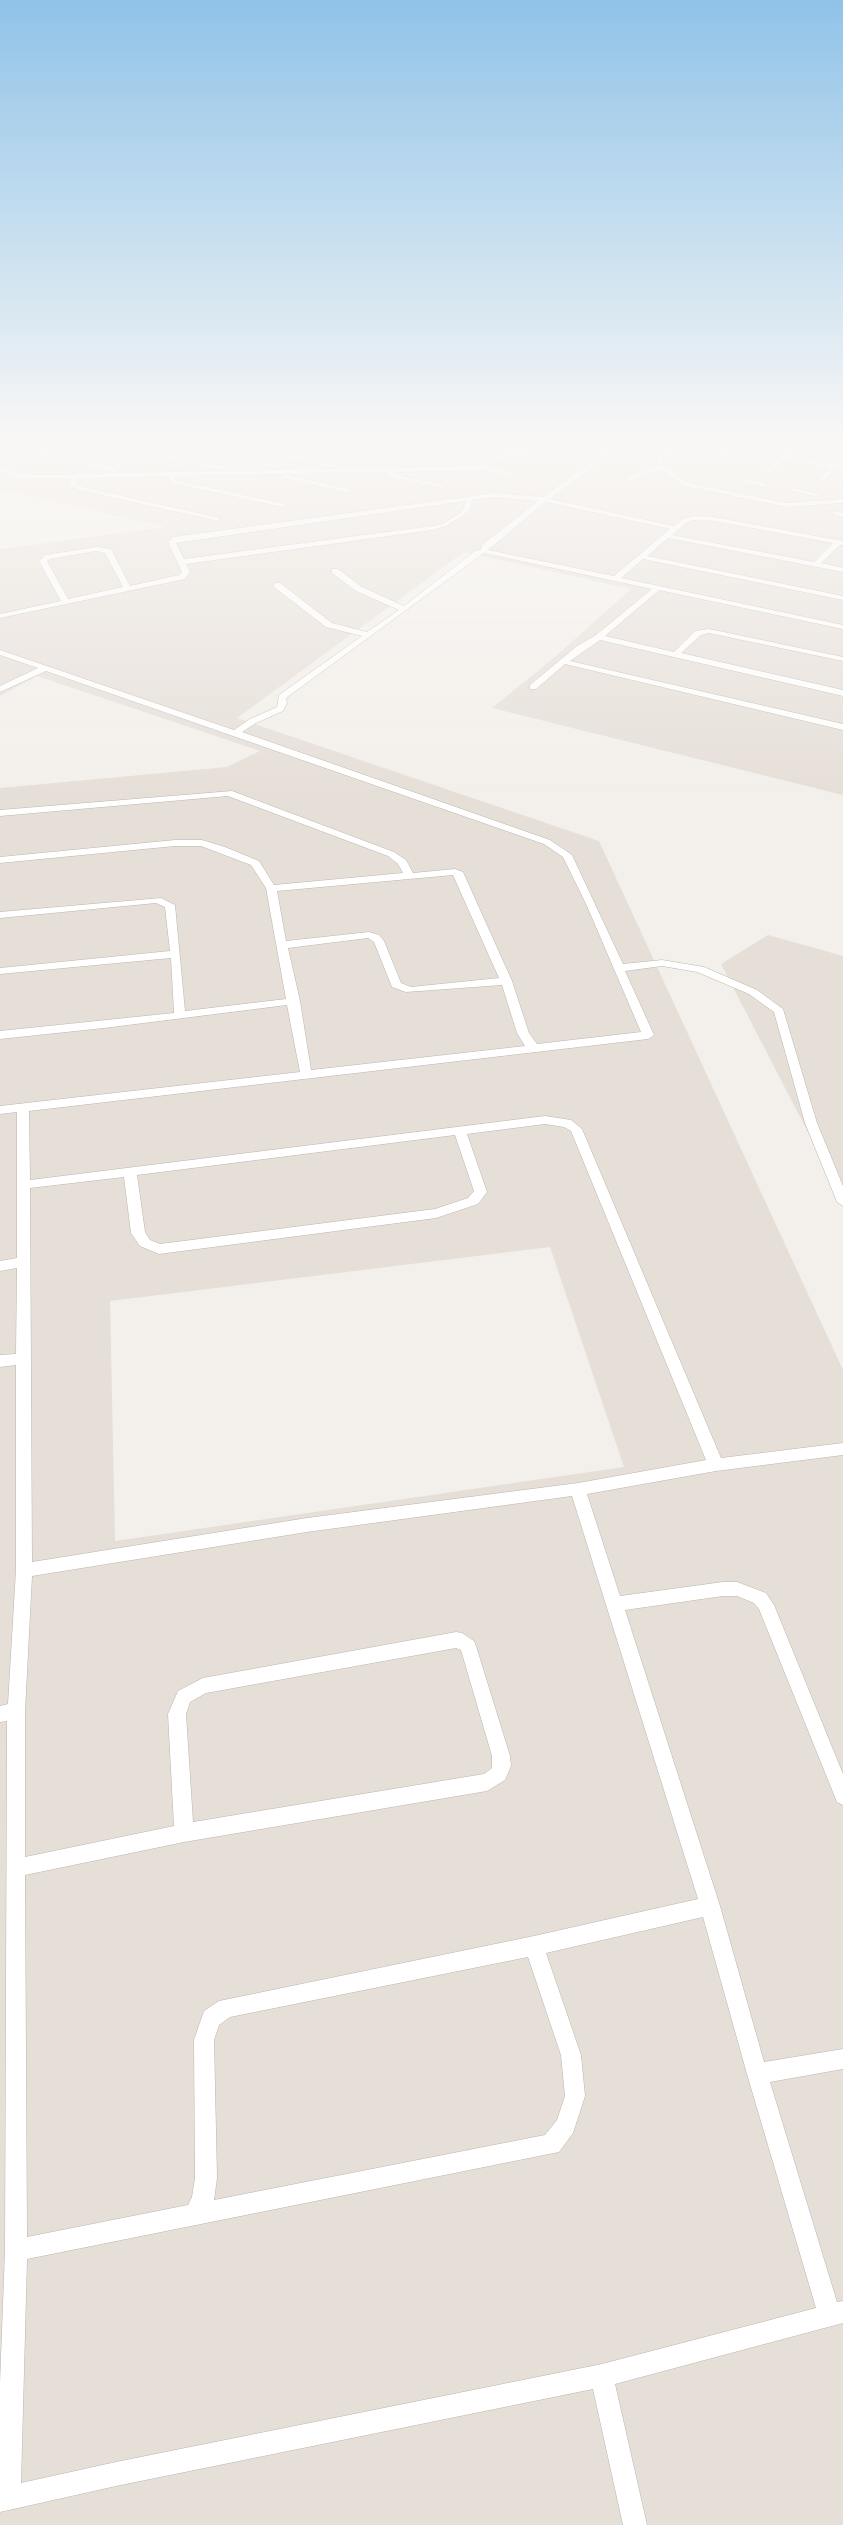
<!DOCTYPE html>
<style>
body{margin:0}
canvas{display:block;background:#f3efea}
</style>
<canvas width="843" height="2525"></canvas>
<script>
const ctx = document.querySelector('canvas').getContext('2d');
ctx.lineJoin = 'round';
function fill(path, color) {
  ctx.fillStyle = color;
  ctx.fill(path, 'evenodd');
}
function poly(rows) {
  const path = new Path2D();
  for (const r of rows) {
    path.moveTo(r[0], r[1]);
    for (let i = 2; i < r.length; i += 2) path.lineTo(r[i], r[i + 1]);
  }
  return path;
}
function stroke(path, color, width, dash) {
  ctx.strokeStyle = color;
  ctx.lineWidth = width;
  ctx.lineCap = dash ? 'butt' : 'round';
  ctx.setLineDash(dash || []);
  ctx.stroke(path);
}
fill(poly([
 [0,442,843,442,843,795,492,708,556,656,631,589,464,552,237,718,599,841,843,1370,843,2525,0,2525,0,788,227,767,260,751,37,676,0,696,0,549,166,527,0,489],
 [550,1247,624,1467,115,1541,110,1301],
 [768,935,843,956,843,1200,721,964]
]), '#e6dfd8');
const minor = poly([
 [86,442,93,442,90,444,86,442],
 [337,442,348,442,443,463,440,465,337,442],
 [456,442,468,442,509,450,523,442,530,442,516,451,552,459,549,461,511,454,487,467,518,474,516,477,481,470,394,472,395,475,444,485,442,488,391,477,387,472,175,476,175,480,180,481,285,504,283,507,176,484,170,482,168,476,77,478,76,485,83,487,220,518,218,521,79,490,69,486,70,478,22,478,0,472,0,468,22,474,39,475,110,474,110,470,90,466,92,463,115,468,117,473,480,466,504,452,456,442],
 [676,442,683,442,661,460,665,467,689,483,787,503,843,499,843,503,787,507,685,486,662,470,643,474,631,481,627,481,627,479,639,471,659,467,656,459,676,442],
 [688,442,730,447,736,442,743,442,722,460,732,462,730,465,703,459,706,457,716,459,726,450,688,442],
 [795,442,801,442,787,456,833,464,843,456,843,462,840,465,843,466,843,470,836,469,822,482,819,480,830,468,784,459,770,472,766,472,766,470,795,442],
 [833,442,843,442,843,445,834,443,833,442],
 [3,443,59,455,62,457,59,459,1,446,3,443],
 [240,444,334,464,337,466,334,468,238,447,240,444],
 [129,446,226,467,229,469,226,471,127,449,129,446],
 [604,453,606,456,550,499,674,526,683,519,694,516,714,517,843,541,843,545,840,545,821,563,843,568,843,572,668,538,647,556,843,596,843,600,643,559,621,578,843,625,843,629,659,590,605,636,674,652,695,631,709,629,843,657,843,661,709,633,701,635,681,653,843,690,843,696,600,640,570,661,843,724,843,730,565,664,536,689,530,689,530,685,577,646,596,635,652,589,484,553,286,698,287,703,283,711,256,723,242,732,550,840,572,855,623,964,662,960,704,967,757,990,783,1009,817,1123,843,1186,843,1206,837,1202,805,1123,774,1012,749,994,697,972,662,966,625,971,654,1035,648,1039,29,1111,30,1180,545,1116,571,1120,582,1129,721,1458,843,1443,843,1455,716,1471,587,1494,620,1596,723,1582,737,1582,766,1593,774,1605,843,1774,843,1805,837,1802,759,1609,754,1603,737,1596,723,1596,625,1610,720,1906,764,2062,843,2049,843,2069,770,2082,837,2302,843,2301,843,2323,615,2384,647,2525,623,2525,593,2389,116,2486,0,2512,0,2384,5,2250,7,1721,0,1722,0,1706,8,1704,16,1570,16,1365,0,1367,0,1355,16,1354,17,1268,0,1271,0,1261,17,1258,17,1112,0,1114,0,1106,300,1072,287,1005,104,1028,0,1039,0,1031,174,1013,171,958,0,974,0,968,170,951,165,907,156,903,0,918,0,912,161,898,175,905,185,1011,286,999,266,888,251,865,201,846,175,846,0,863,0,857,175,840,202,840,225,847,259,861,274,885,403,873,398,864,388,856,228,796,0,816,0,810,232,791,394,852,406,860,413,873,455,869,463,872,512,981,529,1033,537,1044,641,1032,587,906,563,857,544,844,46,671,0,692,0,686,38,668,0,655,0,650,234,730,250,719,277,707,279,695,362,636,326,627,274,587,274,583,280,583,332,623,367,632,399,610,356,591,332,573,332,569,338,569,362,587,404,606,475,551,481,550,482,545,538,501,495,497,472,500,470,509,464,515,446,526,432,530,186,564,190,572,185,579,0,618,0,614,61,601,39,561,45,555,96,547,111,549,130,586,179,575,182,572,168,542,173,537,495,493,543,497,604,453],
 [465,501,464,508,460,513,442,524,432,526,184,559,176,543,465,501],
 [545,502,546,502,670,529,614,576,488,550,545,502],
 [694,520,714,521,833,543,814,562,672,535,687,522,694,520],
 [96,551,105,553,123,587,68,599,47,561,50,559,96,551],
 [453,875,499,978,411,987,401,983,384,941,379,935,369,932,286,941,277,891,453,875],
 [368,938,374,942,392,987,406,992,502,985,517,1033,525,1046,311,1070,300,1001,288,948,368,938],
 [545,1124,564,1127,571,1131,706,1460,578,1483,307,1518,32,1562,30,1188,124,1177,131,1233,140,1246,159,1254,436,1218,478,1204,487,1192,467,1134,545,1124],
 [455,1135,474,1191,468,1198,435,1209,160,1244,150,1240,145,1232,137,1175,455,1135],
 [572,1496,698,1899,534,1936,219,2001,204,2011,194,2040,195,2178,192,2197,188,2205,27,2237,25,1875,184,1842,487,1791,505,1780,511,1766,510,1756,476,1646,474,1641,462,1633,456,1632,203,1678,178,1691,168,1714,174,1826,25,1857,25,1711,32,1576,307,1532,572,1496],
 [456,1648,461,1650,492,1756,492,1768,484,1774,193,1822,186,1714,190,1702,206,1693,456,1648],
 [703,1917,747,2074,816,2308,602,2364,116,2462,21,2483,27,2259,559,2152,573,2133,585,2096,581,2055,546,1953,703,1917],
 [528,1957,561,2055,565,2096,557,2120,545,2135,214,2200,217,2178,214,2040,219,2025,230,2017,528,1957],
 [283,474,348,489,351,491,348,493,281,477,283,474],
 [743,479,764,483,767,485,764,487,741,482,743,479],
 [794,488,819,494,820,495,817,497,792,491,794,488],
 [834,511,843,513,843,517,832,514,834,511]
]);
const tertiary = poly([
 [528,442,544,442,603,452,618,442,627,442,604,457,528,442]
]);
stroke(minor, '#bdb5ad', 1);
stroke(tertiary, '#bdb5ad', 2);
fill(minor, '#fff');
fill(tertiary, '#fff');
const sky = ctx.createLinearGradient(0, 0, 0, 795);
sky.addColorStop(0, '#90c3e8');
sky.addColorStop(0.56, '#faf8f6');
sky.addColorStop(1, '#faf8f600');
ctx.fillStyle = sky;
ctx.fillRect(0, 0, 843, 795);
</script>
